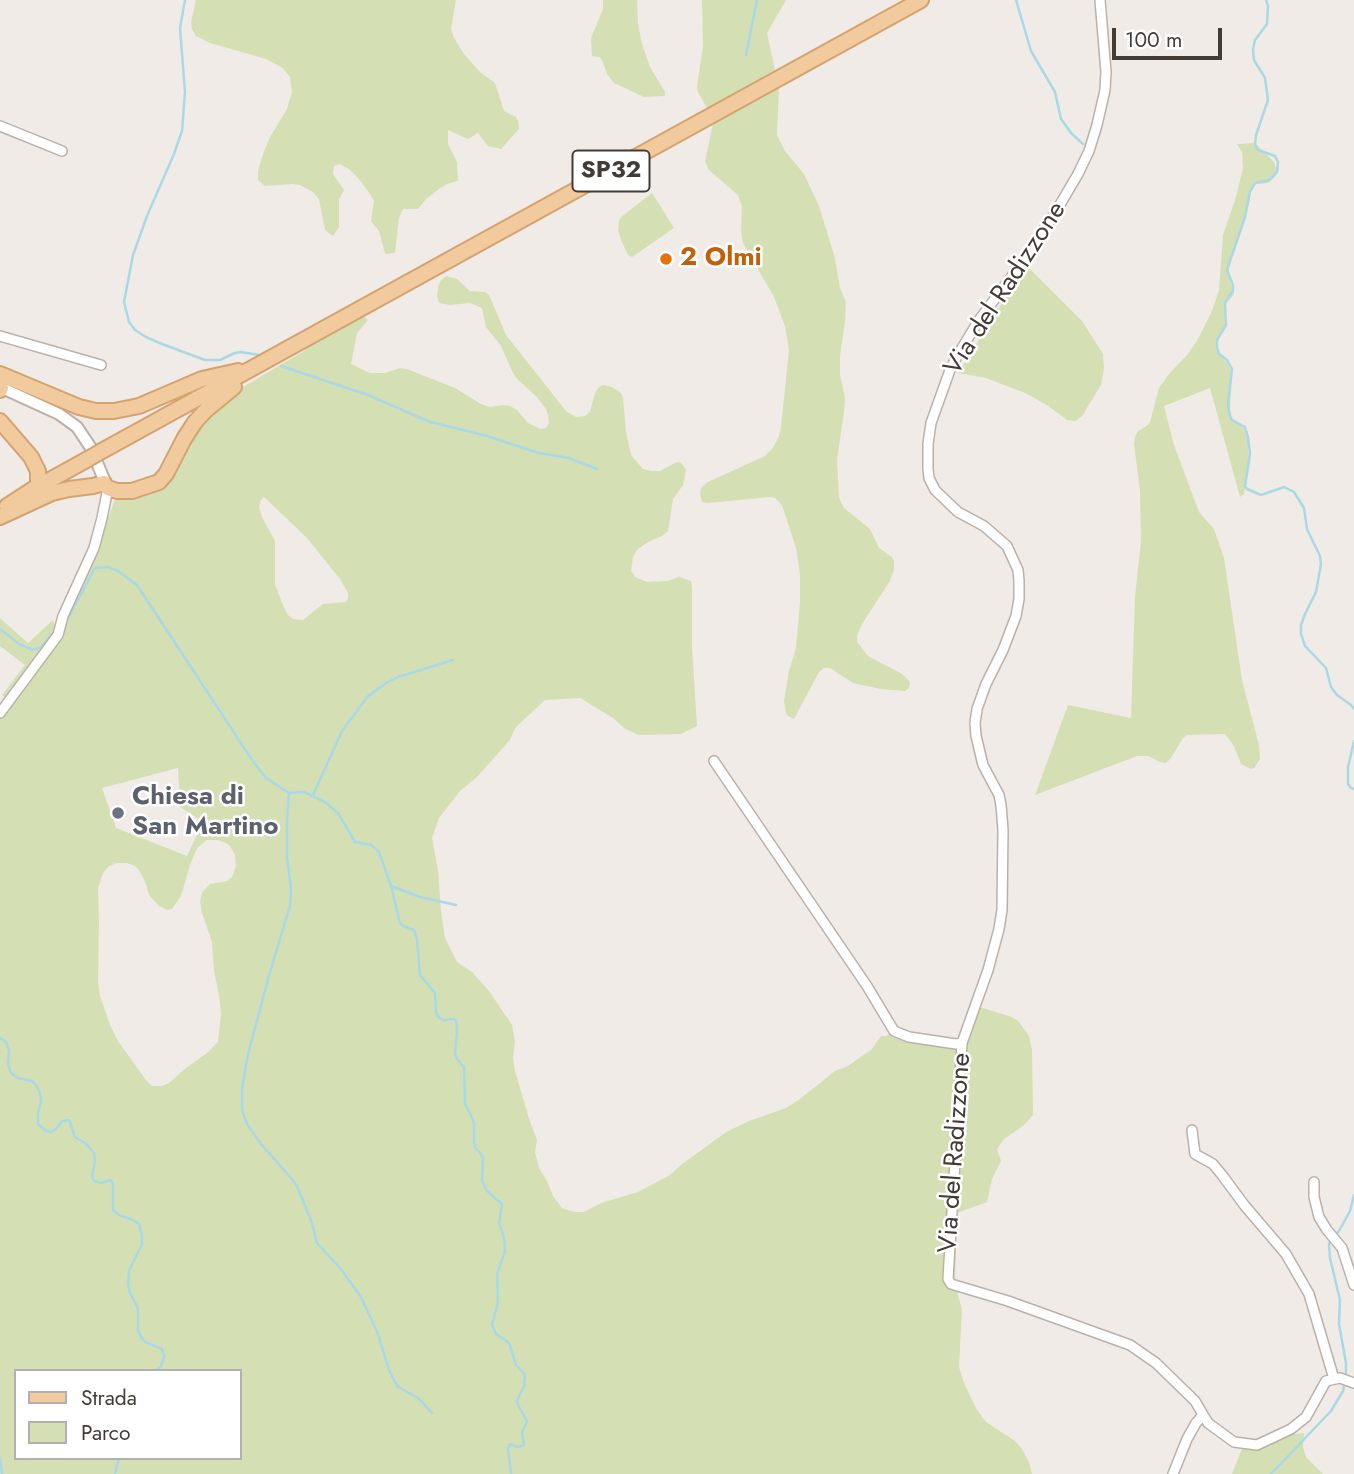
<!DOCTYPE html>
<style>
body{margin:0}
#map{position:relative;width:1354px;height:1474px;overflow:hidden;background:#f0ebe6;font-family:Jost,sans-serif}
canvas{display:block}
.legend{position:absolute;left:14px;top:1369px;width:228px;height:91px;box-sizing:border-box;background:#fff;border:2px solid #b3b1af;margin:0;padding:9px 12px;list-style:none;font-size:21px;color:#423b36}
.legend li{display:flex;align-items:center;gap:14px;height:35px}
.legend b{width:35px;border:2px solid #b3b1af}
.scale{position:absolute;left:1112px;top:28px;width:110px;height:32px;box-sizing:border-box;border:4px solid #423b36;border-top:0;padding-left:9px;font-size:21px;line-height:24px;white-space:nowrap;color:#423b36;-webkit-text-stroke:5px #fff;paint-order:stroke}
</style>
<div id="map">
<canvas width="1354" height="1474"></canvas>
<ul class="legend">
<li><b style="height:9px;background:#f1ca9e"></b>Strada</li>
<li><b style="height:19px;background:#d4e0b3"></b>Parco</li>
</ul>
<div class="scale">100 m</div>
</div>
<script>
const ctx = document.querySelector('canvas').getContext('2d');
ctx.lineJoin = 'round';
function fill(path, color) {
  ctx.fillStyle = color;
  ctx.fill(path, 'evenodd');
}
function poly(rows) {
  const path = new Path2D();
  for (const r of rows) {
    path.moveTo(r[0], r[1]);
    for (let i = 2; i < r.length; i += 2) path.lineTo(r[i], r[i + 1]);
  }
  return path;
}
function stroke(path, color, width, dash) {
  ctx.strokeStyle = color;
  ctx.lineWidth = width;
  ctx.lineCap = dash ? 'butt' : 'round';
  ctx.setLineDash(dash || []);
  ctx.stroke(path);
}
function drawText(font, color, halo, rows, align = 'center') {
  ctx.font = font + ' Jost,sans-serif';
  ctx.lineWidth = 5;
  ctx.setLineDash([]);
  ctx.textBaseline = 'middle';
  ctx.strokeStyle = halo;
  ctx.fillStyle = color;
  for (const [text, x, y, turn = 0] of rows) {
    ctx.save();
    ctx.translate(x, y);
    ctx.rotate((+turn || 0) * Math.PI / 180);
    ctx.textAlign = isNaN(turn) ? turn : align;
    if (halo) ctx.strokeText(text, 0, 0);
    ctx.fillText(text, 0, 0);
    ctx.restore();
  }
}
fill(poly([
 [196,0,456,0,451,29,454,38,464,54,480,72,495,83,504,111,516,117,518,121,519,129,501,149,488,146,478,133,468,139,448,130,448,144,457,162,458,181,447,184,439,189,426,199,418,209,403,209,399,218,395,253,385,254,379,231,371,221,374,201,370,194,358,178,349,169,340,164,334,166,333,174,344,190,339,200,339,227,333,236,325,230,319,199,313,192,300,185,292,184,265,186,258,180,258,171,263,154,270,137,287,109,292,92,290,77,283,68,266,59,210,43,196,36,192,29,191,22],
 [603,0,637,0,638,24,642,44,650,67,665,92,665,96,644,97,614,83,607,74,602,60,599,57,592,56,591,38,603,9],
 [702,0,786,0,767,33,775,70,707,108,698,92,697,86,703,47],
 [779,88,777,135,785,151,804,174,819,206,835,258,840,288,846,302,845,321,840,356,840,375,845,398,844,412,837,460,839,498,844,508,870,529,879,548,892,557,894,561,894,570,890,581,862,624,857,636,857,642,868,656,902,674,910,682,909,688,905,691,881,689,853,683,830,668,824,668,819,672,794,719,788,716,786,713,784,701,789,671,796,648,800,602,800,574,796,548,782,505,775,498,770,497,708,503,702,502,700,494,701,488,708,482,765,456,773,448,779,436,781,427,789,350,785,326,774,297,743,243,741,231,742,206,738,195,709,170,705,161,713,124],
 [1255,143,1274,162,1276,169,1275,177,1268,183,1256,184,1251,190,1249,204,1229,265,1229,277,1234,294,1226,304,1226,324,1219,337,1217,347,1221,356,1227,363,1231,371,1230,416,1244,428,1248,440,1249,461,1244,494,1240,497,1210,388,1164,406,1174,445,1199,512,1214,529,1224,558,1242,680,1259,745,1260,759,1254,768,1251,769,1241,764,1234,746,1225,734,1187,735,1183,738,1171,758,1166,763,1160,762,1148,756,1137,756,1035,795,1068,705,1131,718,1135,597,1141,541,1140,491,1134,444,1135,437,1138,431,1148,425,1150,422,1159,388,1169,374,1187,355,1197,341,1212,311,1219,290,1223,235,1236,197,1243,168,1242,152,1237,144],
 [652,193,674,228,632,257,628,255,621,240,618,230,619,221,621,217],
 [1026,265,1082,321,1103,354,1104,369,1101,385,1082,416,1076,421,1067,420,1047,405,1025,393,986,378,958,373],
 [446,276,457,279,470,291,485,292,489,295,506,335,566,411,576,417,585,416,590,412,595,393,599,387,603,385,612,387,621,393,623,398,626,432,631,455,643,469,651,471,660,471,675,463,680,462,683,465,686,470,683,485,673,499,668,531,662,536,648,542,637,550,633,557,631,571,635,577,647,582,667,581,679,577,691,581,692,589,692,647,697,726,681,734,638,735,624,728,613,718,580,698,545,700,515,728,510,740,477,777,460,791,439,818,432,838,438,870,441,911,445,938,457,962,472,972,489,991,512,1025,515,1042,513,1058,515,1071,530,1122,537,1140,535,1152,539,1168,547,1181,553,1196,562,1208,574,1212,584,1212,601,1203,638,1192,670,1175,681,1165,726,1132,749,1121,786,1108,800,1099,835,1071,848,1066,872,1049,881,1036,886,1036,893,1031,964,1047,979,1007,1012,1017,1019,1022,1029,1036,1032,1050,1033,1115,1023,1126,1004,1139,997,1149,1001,1161,992,1179,987,1202,957,1213,955,1283,962,1310,959,1367,964,1383,977,1410,986,1422,1015,1441,1022,1449,1029,1462,1032,1474,0,1474,0,714,9,700,2,695,25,665,0,646,0,618,28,643,53,620,57,634,103,532,116,497,149,491,205,417,243,387,304,351,309,345,363,316,368,320,357,333,351,364,370,373,385,373,400,368,407,369,455,388,481,404,490,407,503,405,510,406,517,410,528,423,541,429,546,428,549,423,548,415,546,409,537,397,517,379,513,373,501,346,486,327,482,308,470,303,450,305,439,303,437,295,439,284,441,280],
 [264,497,307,538,340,579,348,593,348,598,346,602,323,604,303,620,293,619,288,615,282,603,275,584,275,541,262,517,259,507,261,500],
 [178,768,180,807,203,822,187,856,116,828,102,788],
 [207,840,218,840,226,843,230,846,235,855,236,866,232,877,227,881,210,884,202,892,200,902,202,913,212,942,214,971,219,995,221,1014,218,1042,207,1053,186,1068,169,1083,162,1086,152,1086,146,1080,118,1041,110,1025,100,996,98,981,99,923,98,888,103,873,109,866,117,863,127,863,135,866,138,869,145,881,149,895,159,906,167,910,172,909,181,896,190,865,197,848],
 [16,1371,240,1371,240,1458,16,1458],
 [1304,1433,1303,1447,1306,1457,1323,1474,1232,1474,1243,1446,1277,1436]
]), '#d4e0b3');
stroke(poly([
 [185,0,180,28,185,92,182,131,174,154,147,216,133,255,124,302,129,322,135,330,146,337,162,344,205,360,220,360,235,353,241,352,259,355],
 [1016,0,1031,51,1055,92,1061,119,1071,133,1083,144],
 [1266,0,1268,6,1267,24,1255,40,1253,49,1254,60,1265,78,1268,100,1256,135,1255,145,1258,150,1275,156,1278,162,1277,172,1269,180,1255,183,1250,192,1245,217,1227,270,1233,285,1233,291,1225,302,1226,325,1217,340,1217,347,1219,354,1227,360,1232,369,1228,405,1230,416,1232,420,1245,427,1248,437,1250,454,1245,486,1247,489,1261,495,1284,487,1294,492,1304,508,1307,529,1320,556,1321,564,1316,592,1305,614,1301,625,1301,634,1305,646,1326,668,1331,687,1337,695,1351,705,1354,709],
 [746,55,757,0],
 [281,366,368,395,430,422,487,436,539,453,569,458,597,469],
 [66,622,95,568,108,567,118,571,137,585,252,760,266,778,289,793,304,792,325,802,338,813,355,842,371,845,379,852,391,886],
 [0,629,19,644,33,650,41,647,57,628],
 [1354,741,1348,767,1348,784,1351,788,1354,789],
 [289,793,287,821,287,857,291,890,290,906,270,972,248,1054,242,1089,242,1110,247,1124,261,1144,292,1179,297,1186,312,1223,317,1243,340,1268,361,1297,378,1334,389,1370,395,1382,398,1387,418,1398,432,1413],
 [313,795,342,731,368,696,388,682,398,677,453,660],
 [456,905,420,897,391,886,400,923,403,926,414,930,417,939,420,975,435,993,436,1013,439,1018,443,1020,454,1019,456,1021,457,1029,455,1053,457,1059,464,1067,465,1104,474,1122,474,1142,475,1147,481,1154,483,1158,482,1179,486,1190,502,1204,499,1223,504,1237,505,1251,497,1274,498,1302,492,1325,496,1334,509,1343,516,1365,525,1375,524,1387,517,1400,518,1405,527,1421,522,1433,524,1445,518,1447,510,1444,508,1448,511,1474],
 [0,1038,6,1042,9,1051,8,1064,11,1073,18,1078,32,1081,36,1085,40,1093,41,1102,38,1113,38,1124,46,1131,51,1132,56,1129,62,1121,69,1120,75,1137,85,1143,94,1153,95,1162,92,1176,94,1181,102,1183,110,1180,113,1183,113,1210,119,1215,133,1220,139,1224,142,1235,142,1244,129,1271,128,1284,130,1293,138,1308,138,1330,141,1337,145,1342,162,1349,164,1357,161,1366,156,1371],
 [1346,1376,1346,1363,1339,1324,1340,1300,1330,1258,1329,1244,1331,1239,1339,1231,1350,1211,1354,1195],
 [0,1458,2,1474],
 [115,1474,119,1458],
 [1271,1474,1331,1411,1343,1391,1345,1382]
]), '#a9d9e6', 2.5);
const minor = poly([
 [1100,0,1106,72,1105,90,1097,125,1089,151,1078,174,1055,213,1012,276,979,320,956,358,950,370,931,423,928,444,928,469,929,478,935,490,958,512,984,526,1007,546,1018,570,1019,581,1019,599,1016,616,1003,650,986,684,977,709,975,723,976,736,983,765,999,795,1001,805,1003,830,1002,910,999,929,988,970,962,1043,948,1279,951,1284,1008,1301,1130,1345,1156,1363,1195,1401,1208,1423,1234,1442,1257,1445,1291,1429,1306,1417,1326,1381,1340,1378,1354,1383],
 [0,126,62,151],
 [0,336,101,365],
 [0,713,58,635,63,616,94,548,102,518,108,488],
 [714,761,867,986,894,1031,909,1037,956,1044,962,1043],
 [1192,1130,1195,1154,1213,1164,1222,1175,1245,1206,1286,1254,1309,1294,1334,1379],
 [1314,1182,1314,1197,1319,1217,1327,1230,1342,1248,1354,1285],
 [1173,1474,1187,1439,1196,1423,1203,1415]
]);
const tertiary = poly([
 [0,387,59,414,77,427,91,448,107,487]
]);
const primary = poly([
 [0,374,79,407,96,411,114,411,139,406,202,379,238,371],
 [0,390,1,388],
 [0,421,31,457,38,471,38,486],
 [100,452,921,0],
 [108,488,117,491,132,491,159,482,166,474,184,439,195,422,206,410,234,387],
 [7,506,30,491,88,459],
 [0,517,52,493,69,489,93,486,104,483]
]);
stroke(minor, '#bbb1aa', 12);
stroke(tertiary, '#bbb1aa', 14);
stroke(primary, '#d4a370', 18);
stroke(minor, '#fff', 9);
stroke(tertiary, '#fff', 10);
stroke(primary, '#f1ca9e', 14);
const primaryBridge = poly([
 [88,459,100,452]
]);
stroke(primaryBridge, '#d4a370', 18, []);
stroke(primaryBridge, '#f1ca9e', 14);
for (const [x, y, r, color] of [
 [666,259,7,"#e8710a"],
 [118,813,7,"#6b7280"]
]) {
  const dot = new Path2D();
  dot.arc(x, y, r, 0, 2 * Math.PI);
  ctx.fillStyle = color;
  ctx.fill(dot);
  stroke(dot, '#fff', 2.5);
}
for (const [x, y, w] of [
 [611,171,77]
]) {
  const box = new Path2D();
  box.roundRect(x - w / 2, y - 20.5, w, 41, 5);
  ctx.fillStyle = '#fff';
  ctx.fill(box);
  stroke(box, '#423b36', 2);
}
drawText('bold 24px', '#423b36', null, [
 ["SP32",611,171]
]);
drawText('bold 26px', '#c56008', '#fff', [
 ["2 Olmi",680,259]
], 'left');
drawText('26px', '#423b36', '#fff', [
 ["Via del Radizzone",1006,289,-57],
 ["Via del Radizzone",956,1153,-86]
]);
drawText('bold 26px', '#5b616d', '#fff', [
 ["Chiesa di",132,798],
 ["San Martino",132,828]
], 'left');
</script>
